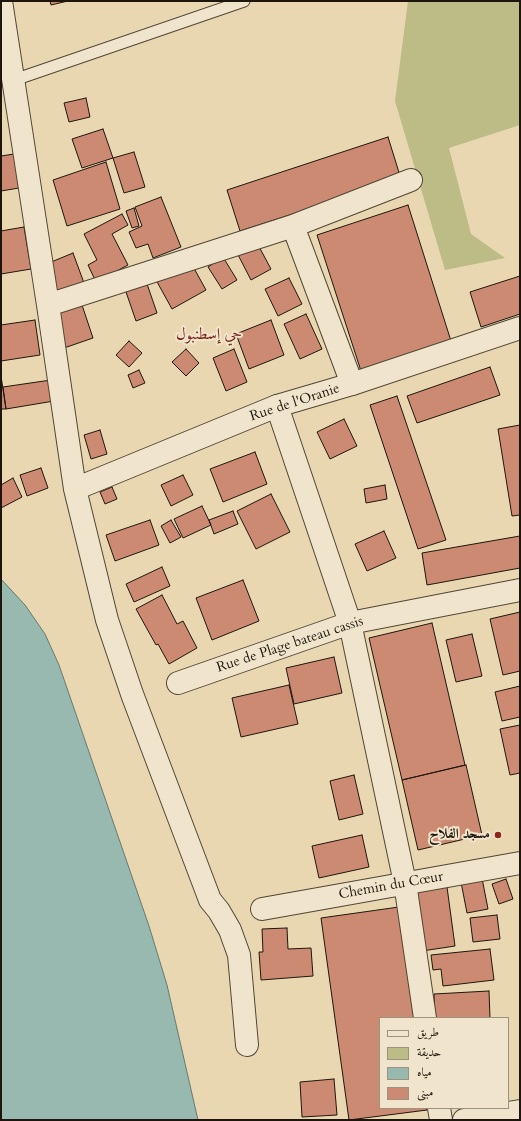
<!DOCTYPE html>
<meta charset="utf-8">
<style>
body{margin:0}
#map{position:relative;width:521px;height:1121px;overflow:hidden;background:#e8d7b1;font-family:Cardo,Amiri,serif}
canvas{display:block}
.frame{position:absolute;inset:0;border:2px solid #1e160d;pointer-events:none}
.legend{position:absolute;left:379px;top:1017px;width:130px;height:92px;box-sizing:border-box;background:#f0e5cc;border:1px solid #9c9280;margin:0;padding:5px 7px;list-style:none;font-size:12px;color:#1e160d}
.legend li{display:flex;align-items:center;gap:8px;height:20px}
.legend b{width:20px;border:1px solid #9c9280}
</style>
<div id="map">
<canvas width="521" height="1121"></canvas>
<div class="frame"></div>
<ul class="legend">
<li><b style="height:5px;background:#f0e5cc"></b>طريق</li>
<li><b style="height:11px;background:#bdbc87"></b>حديقة</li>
<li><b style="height:11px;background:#97b9af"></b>مياه</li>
<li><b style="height:11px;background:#cc8a73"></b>مبنى</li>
</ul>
</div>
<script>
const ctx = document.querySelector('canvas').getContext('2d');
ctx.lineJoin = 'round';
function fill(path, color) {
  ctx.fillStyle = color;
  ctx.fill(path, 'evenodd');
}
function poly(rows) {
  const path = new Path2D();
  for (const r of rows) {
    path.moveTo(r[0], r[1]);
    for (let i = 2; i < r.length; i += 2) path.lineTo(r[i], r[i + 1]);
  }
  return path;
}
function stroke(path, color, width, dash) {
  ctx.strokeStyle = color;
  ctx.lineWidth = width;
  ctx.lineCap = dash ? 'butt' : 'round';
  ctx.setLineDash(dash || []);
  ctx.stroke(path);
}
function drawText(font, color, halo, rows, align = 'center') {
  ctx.font = font + ' Cardo,Amiri,serif';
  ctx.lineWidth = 4;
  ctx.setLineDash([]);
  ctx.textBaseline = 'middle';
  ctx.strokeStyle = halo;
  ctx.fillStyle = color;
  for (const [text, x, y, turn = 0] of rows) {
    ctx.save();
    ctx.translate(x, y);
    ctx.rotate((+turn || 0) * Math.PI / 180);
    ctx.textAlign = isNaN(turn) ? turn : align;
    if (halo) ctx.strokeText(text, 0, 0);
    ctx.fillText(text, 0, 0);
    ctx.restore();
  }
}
fill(poly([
 [408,1,520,1,520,125,449,148,471,234,505,258,445,270,395,101]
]), '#bdbc87');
const water = poly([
 [1,579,25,605,45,634,59,665,149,926,167,985,198,1120,1,1120,1,579]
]);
fill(water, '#97b9af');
stroke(water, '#67786e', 1);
const building = poly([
 [50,1,68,1,51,5,50,1],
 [86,98,90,117,69,122,64,103,86,98],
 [103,129,113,158,82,168,72,139,103,129],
 [388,137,401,179,240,231,227,190,388,137],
 [134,152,145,187,124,193,113,158,134,152],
 [14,154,19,188,1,191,1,156,14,154],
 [106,162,120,209,67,226,53,180,106,162],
 [161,197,181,247,153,258,148,244,136,248,129,232,142,226,135,207,161,197],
 [408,205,451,341,361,371,317,235,408,205],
 [134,208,139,226,132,228,126,211,134,208],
 [122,214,128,225,112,234,128,265,96,282,88,265,97,260,84,234,122,214],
 [24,227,31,269,1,274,1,231,24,227],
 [256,241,271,269,251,280,236,251,256,241],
 [73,253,84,283,55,294,44,265,73,253],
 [223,257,237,280,222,289,208,267,223,257],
 [190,261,206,290,172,309,156,280,190,261],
 [520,276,520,314,481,327,470,292,520,276],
 [289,278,302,304,278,316,265,289,289,278],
 [146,281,157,313,136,321,125,289,146,281],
 [81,302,93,338,64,348,52,312,81,302],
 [306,314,322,349,300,359,284,324,306,314],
 [35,320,40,355,1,361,1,325,35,320],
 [271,320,284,355,249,369,236,334,271,320],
 [129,341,142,353,129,367,116,355,129,341],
 [186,349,199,363,186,376,172,362,186,349],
 [234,349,247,382,226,391,213,358,234,349],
 [490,367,500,395,417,423,407,396,490,367],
 [139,370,145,383,133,388,128,375,139,370],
 [1,376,6,409,1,409,1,376],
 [51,380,54,401,6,409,3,387,51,380],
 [397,396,446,540,418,549,370,405,397,396],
 [344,419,357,446,330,459,317,432,344,419],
 [520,425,520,515,512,516,498,429,520,425],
 [100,430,107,454,91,459,84,435,100,430],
 [255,452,267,484,223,502,210,469,255,452],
 [41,468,48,488,27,496,20,475,41,468],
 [183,475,193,495,171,506,161,485,183,475],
 [13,478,22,497,1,508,1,485,13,478],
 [385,485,387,499,366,503,364,489,385,485],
 [112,487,117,499,105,504,100,492,112,487],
 [271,494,290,532,256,549,237,511,271,494],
 [202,506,211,525,183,538,174,519,202,506],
 [233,511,238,524,214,534,209,520,233,511],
 [150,520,159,545,115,561,106,535,150,520],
 [171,520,181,537,170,543,161,526,171,520],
 [384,531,396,558,367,571,355,544,384,531],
 [520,536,520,568,427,585,422,553,520,536],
 [162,567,170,586,134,602,126,584,162,567],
 [243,580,259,621,212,640,196,598,243,580],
 [162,595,177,624,183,621,197,648,169,664,158,644,156,645,136,609,162,595],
 [520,612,520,671,503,675,490,619,520,612],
 [432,623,465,765,402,780,369,638,432,623],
 [472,634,482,676,456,682,446,640,472,634],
 [334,657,342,693,294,704,286,668,334,657],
 [289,685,298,724,241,737,232,698,289,685],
 [520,686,520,717,502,721,495,692,520,686],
 [520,725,520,773,510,775,500,729,520,725],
 [466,765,482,835,418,850,402,780,466,765],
 [354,775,363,814,339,820,330,781,354,775],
 [362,835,369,867,319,878,312,846,362,835],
 [481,873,488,909,467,913,460,877,481,873],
 [506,879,513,899,499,904,492,884,506,879],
 [447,887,455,946,422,951,414,892,447,887],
 [399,907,414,1018,380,1018,380,1108,427,1108,427,1110,349,1120,321,918,399,907],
 [497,915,500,939,473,942,470,918,497,915],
 [287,928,288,949,311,948,313,976,261,980,259,952,263,952,262,929,287,928],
 [490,949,494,980,443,986,441,969,433,970,431,955,490,949],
 [489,991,490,1018,435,1018,434,994,489,991],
 [334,1079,337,1115,302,1117,300,1082,334,1079]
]);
fill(building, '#cc8a73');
stroke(building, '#1e160d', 1);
const service = poly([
 [14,80,244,1]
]);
const minor = poly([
 [1,1,48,305,75,489,107,620,132,694,210,900,219,911,230,930,239,955,247,1045],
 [293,226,352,384],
 [48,305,293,226,411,180],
 [75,489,277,406],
 [178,683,350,623,405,883,425,1018],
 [262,909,520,863],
 [439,1108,441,1120],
 [464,1120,520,1111]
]);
const tertiary = poly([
 [520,328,352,384,277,406,350,623,520,590]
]);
stroke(service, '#504636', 13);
stroke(minor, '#504636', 24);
stroke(tertiary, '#504636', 24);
stroke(service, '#f0e5cc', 11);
stroke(minor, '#f0e5cc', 22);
stroke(tertiary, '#f0e5cc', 22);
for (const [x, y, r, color] of [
 [498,835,4,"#8f2418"]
]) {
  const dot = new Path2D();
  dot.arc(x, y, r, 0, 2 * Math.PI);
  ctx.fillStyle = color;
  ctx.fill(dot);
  stroke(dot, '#f0e5cc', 1.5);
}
drawText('14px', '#1e160d', '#f0e5cc', [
 ["Rue de l'Oranie",295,403,-18],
 ["Rue de Plage bateau cassis",290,645,-18],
 ["Chemin du Cœur",391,886,-10]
]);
drawText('bold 14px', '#1e160d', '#f0e5cc', [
 ["مسجد الفلاح",490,835]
], 'right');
drawText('16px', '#7a1f14', '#f0e5cc', [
 ["حي إسطنبول",209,335]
]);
</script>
